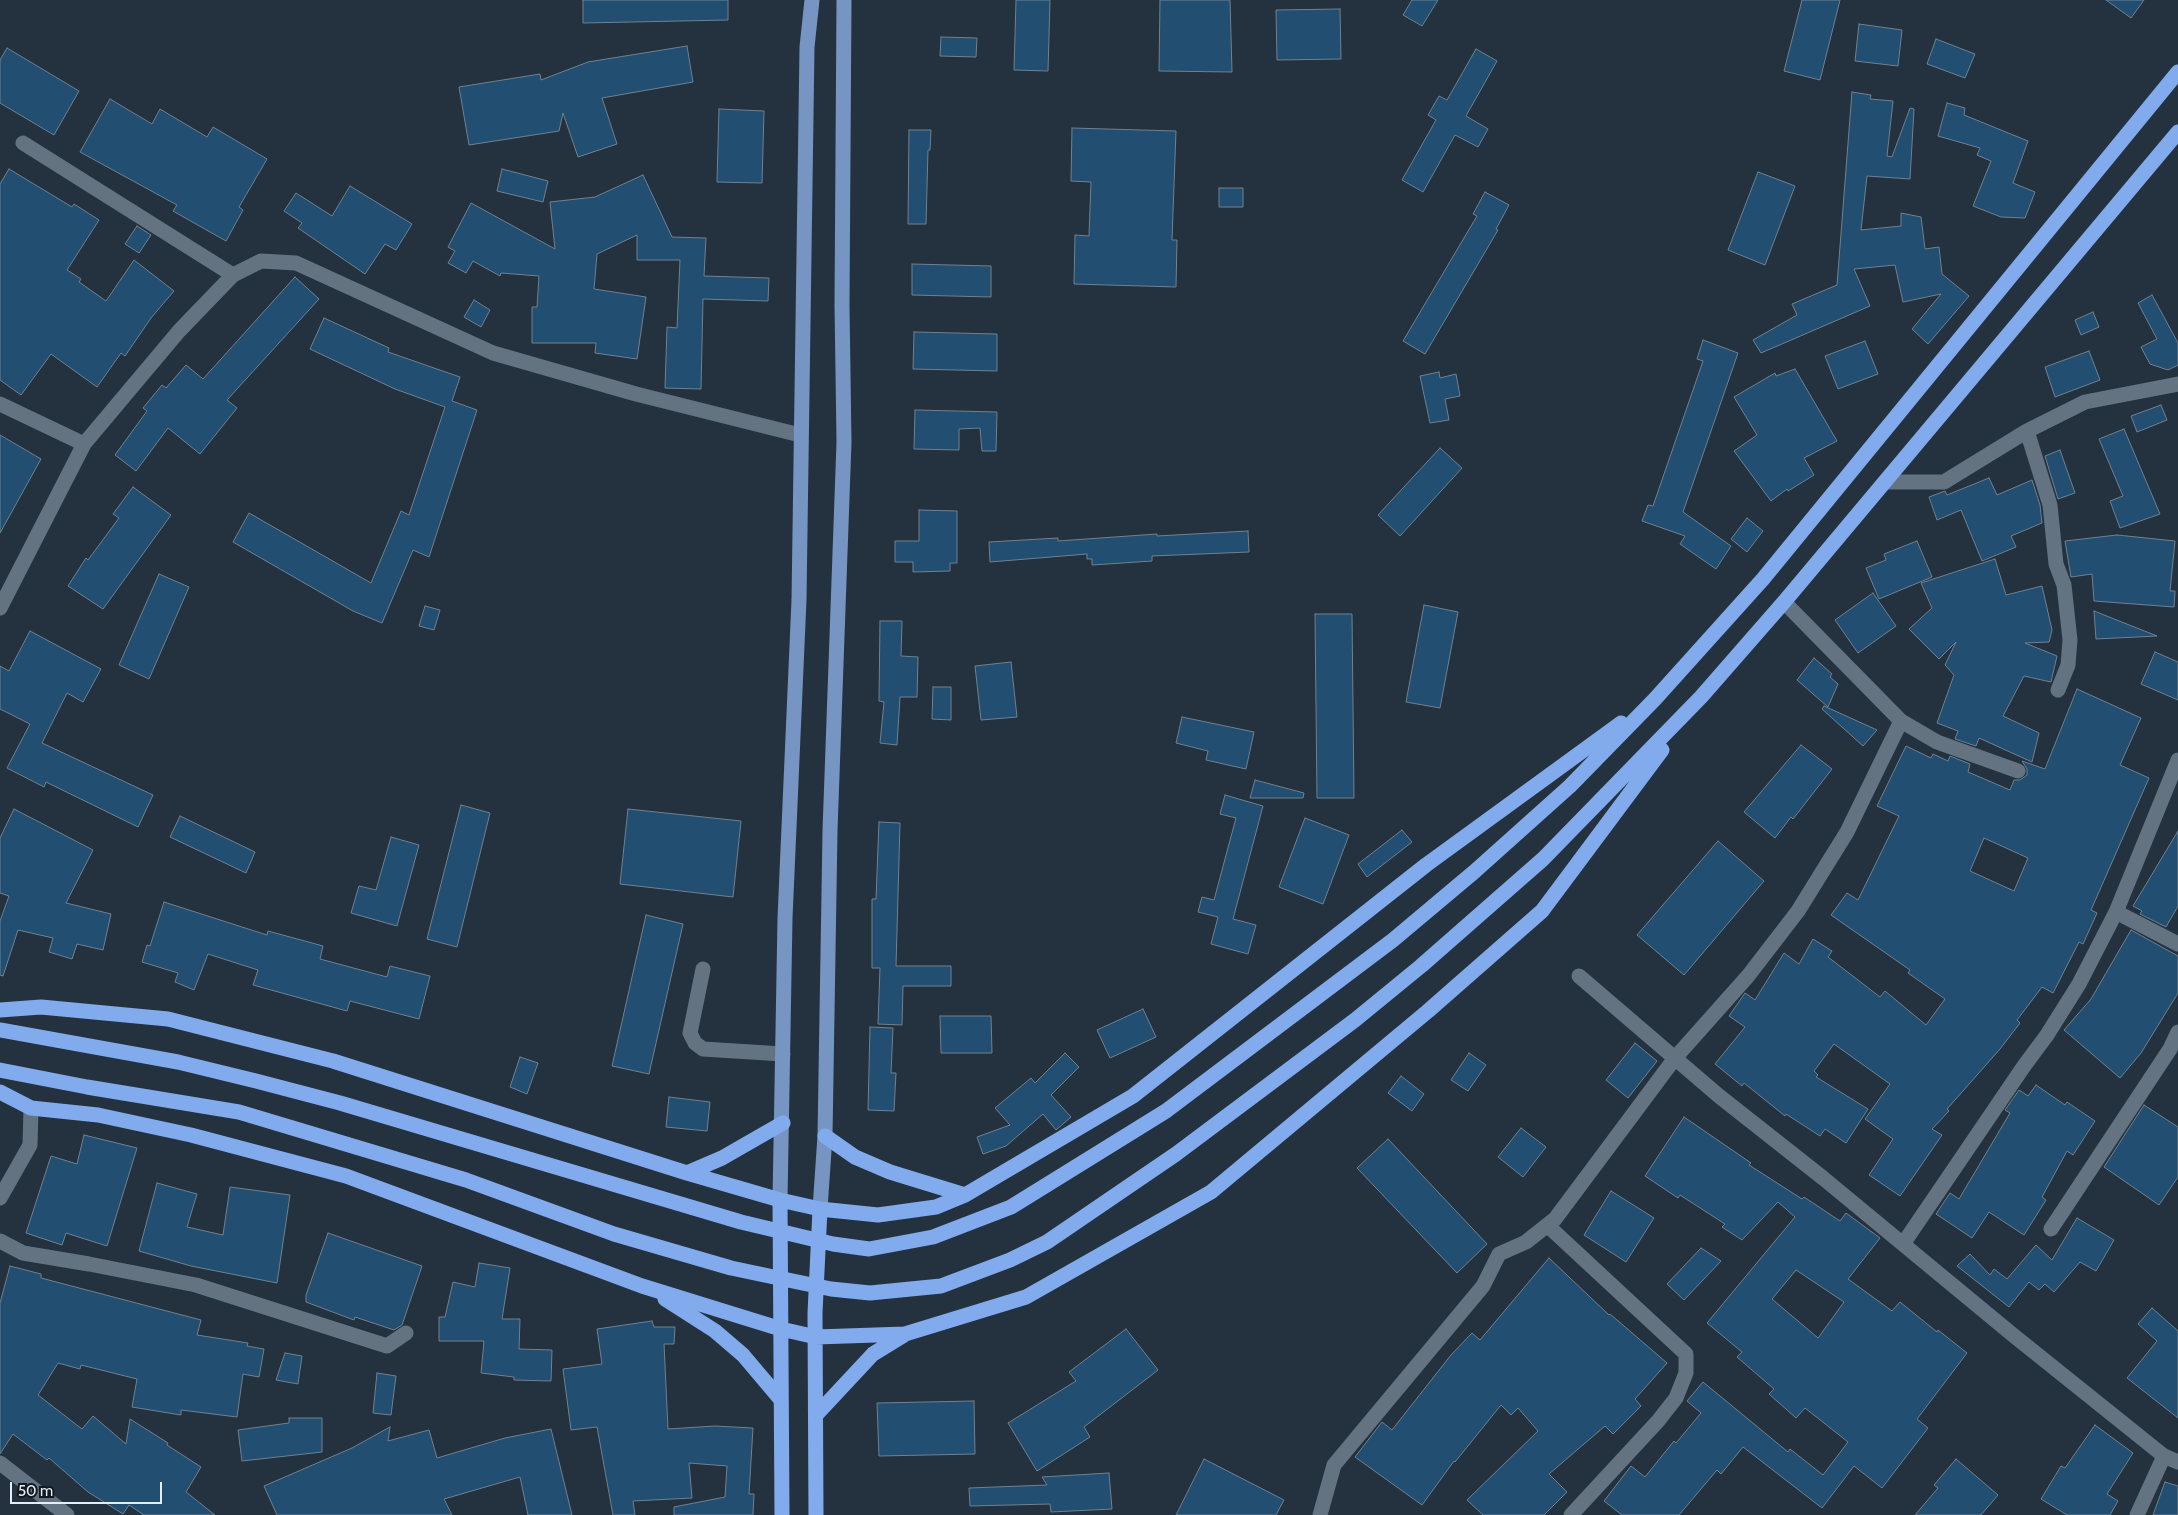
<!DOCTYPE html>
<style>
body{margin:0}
#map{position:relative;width:2178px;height:1515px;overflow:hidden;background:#24323f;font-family:Cabin,sans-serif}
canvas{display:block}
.scale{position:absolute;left:10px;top:1482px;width:152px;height:22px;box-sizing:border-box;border:2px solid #e5eef6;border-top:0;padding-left:6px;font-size:15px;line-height:18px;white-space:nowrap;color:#e5eef6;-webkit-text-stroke:4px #13191f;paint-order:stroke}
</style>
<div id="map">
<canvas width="2178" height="1515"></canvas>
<div class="scale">50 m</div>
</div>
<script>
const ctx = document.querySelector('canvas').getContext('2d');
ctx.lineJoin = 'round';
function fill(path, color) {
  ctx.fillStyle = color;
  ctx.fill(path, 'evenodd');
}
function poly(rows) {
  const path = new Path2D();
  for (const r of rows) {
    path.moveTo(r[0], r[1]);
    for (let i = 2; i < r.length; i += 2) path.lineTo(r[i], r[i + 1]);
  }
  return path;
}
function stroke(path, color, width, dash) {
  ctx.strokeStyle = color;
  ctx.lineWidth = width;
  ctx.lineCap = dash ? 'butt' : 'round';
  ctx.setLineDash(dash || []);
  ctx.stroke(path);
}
const building = poly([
 [583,0,728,0,728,20,583,23,583,0],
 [1016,0,1050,0,1048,71,1014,70,1016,0],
 [1160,0,1230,0,1232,72,1159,71,1160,0],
 [1412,0,1438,0,1422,26,1403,15,1412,0],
 [1802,0,1840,0,1820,80,1784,71,1802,0],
 [2106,0,2144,0,2131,18,2106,0],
 [1340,9,1341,59,1277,60,1276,10,1340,9],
 [1859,24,1902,30,1898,66,1855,61,1859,24],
 [941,37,977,38,976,57,940,56,941,37],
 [1936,39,1975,54,1965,78,1927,64,1936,39],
 [687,46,693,82,602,98,617,144,578,157,563,113,559,131,469,145,459,87,540,74,541,80,588,62,687,46],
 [7,48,79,91,54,135,0,103,0,60,7,48],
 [1476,49,1497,61,1466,116,1488,129,1478,147,1455,135,1423,192,1402,180,1436,120,1428,115,1439,96,1447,100,1476,49],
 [1852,92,1871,95,1870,99,1893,101,1887,156,1892,157,1910,108,1914,109,1910,179,1867,176,1861,230,1901,226,1901,213,1921,217,1925,249,1939,247,1942,274,1969,296,1928,344,1912,329,1941,294,1903,302,1895,265,1854,269,1870,306,1761,353,1753,340,1797,315,1792,304,1837,285,1852,92],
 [110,99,152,124,160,109,207,137,213,127,267,159,239,207,243,210,226,241,173,211,177,205,80,152,110,99],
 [1947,103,1965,108,1964,115,2028,141,2013,183,2035,192,2025,218,2001,217,1973,206,1991,161,1977,155,1980,148,1938,136,1947,103],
 [719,109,764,111,762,183,717,182,719,109],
 [1072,128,1176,131,1172,240,1177,240,1176,287,1074,284,1075,235,1089,236,1091,182,1071,181,1072,128],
 [909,130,931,130,930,150,928,150,926,224,908,224,909,130],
 [9,169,72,207,74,204,99,220,67,270,81,279,79,282,106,301,134,260,174,291,151,318,125,356,121,353,97,387,51,354,21,395,0,380,0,184,9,169],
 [502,169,548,181,543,202,497,191,502,169],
 [1758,172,1795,186,1765,265,1728,250,1758,172],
 [643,175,672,237,706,238,704,276,769,278,768,301,703,299,701,389,665,388,667,327,677,328,680,260,637,260,637,235,597,254,594,289,646,297,637,359,595,353,596,343,532,343,532,307,537,307,539,276,501,273,500,276,473,261,466,273,448,263,455,251,448,247,471,203,555,249,550,202,595,197,643,175],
 [350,186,412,224,396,250,385,244,365,274,298,228,302,223,284,211,296,193,332,216,350,186],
 [1219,188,1243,188,1243,207,1219,207,1219,188],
 [1485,192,1509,205,1496,229,1498,230,1425,354,1403,341,1477,216,1473,214,1485,192],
 [137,226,151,235,139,253,125,244,137,226],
 [912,264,991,266,991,297,912,295,912,264],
 [295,277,319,299,227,400,237,408,200,454,168,428,136,471,115,455,147,411,143,408,162,385,166,388,186,365,203,379,295,277],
 [2152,295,2178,343,2178,365,2168,370,2150,364,2141,347,2157,339,2138,303,2152,295],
 [474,300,490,310,481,327,464,317,474,300],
 [2093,312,2099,327,2081,335,2075,320,2093,312],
 [324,318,389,348,388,352,460,377,452,401,477,410,429,557,413,550,382,623,353,611,233,542,249,513,371,583,401,511,409,515,445,407,395,389,310,349,324,318],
 [914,332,997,334,997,371,913,369,914,332],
 [1703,340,1738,353,1683,512,1731,546,1716,569,1680,544,1685,536,1642,521,1648,505,1653,506,1703,361,1697,359,1703,340],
 [1865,341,1878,374,1838,389,1825,356,1865,341],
 [2089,351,2100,380,2055,397,2045,367,2089,351],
 [1795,369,1837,441,1804,458,1814,475,1788,491,1787,489,1771,501,1734,451,1757,435,1734,397,1775,373,1776,376,1795,369],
 [1439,372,1440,378,1456,374,1460,396,1445,399,1449,420,1430,423,1420,376,1439,372],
 [2161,405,2167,420,2137,432,2131,416,2161,405],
 [915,410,997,412,996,451,982,451,980,428,959,429,959,450,914,449,915,410],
 [2124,429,2160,514,2120,528,2110,501,2123,496,2099,439,2124,429],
 [0,435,41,459,0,533,0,435],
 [1440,448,1462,468,1400,536,1378,515,1440,448],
 [2060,450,2075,493,2058,499,2045,456,2060,450],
 [1989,478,1997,495,2032,480,2040,505,2042,523,2011,536,2016,547,1982,561,1961,510,1937,520,1929,497,1945,491,1947,495,1989,478],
 [133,487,171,515,103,609,68,586,86,558,88,560,119,518,113,514,133,487],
 [919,510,957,511,957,563,950,563,950,571,913,572,913,562,895,562,895,541,919,541,919,510],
 [1747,518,1763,531,1747,552,1731,539,1747,518],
 [1248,531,1249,552,1152,556,1152,561,1092,565,1092,559,1087,559,1087,554,990,562,989,542,1058,538,1058,541,1157,534,1157,536,1248,531],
 [2117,535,2175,541,2170,591,2175,591,2174,607,2094,601,2092,574,2071,577,2065,541,2117,535],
 [1917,541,1932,577,1879,599,1866,568,1886,560,1884,554,1917,541],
 [1995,559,2006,595,2042,586,2052,630,2049,642,2025,643,2057,656,2051,682,2024,676,2003,716,2039,733,2032,762,1979,738,1976,746,1955,739,1958,731,1937,723,1954,675,1945,665,1956,642,1939,659,1909,629,1932,608,1921,583,1995,559],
 [159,574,189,587,149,679,119,665,159,574],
 [1873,593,1896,626,1858,653,1835,620,1873,593],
 [1424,605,1458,612,1440,708,1406,702,1424,605],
 [425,606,440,610,434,630,419,626,425,606],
 [2094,611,2157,636,2096,639,2094,611],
 [1315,614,1352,614,1354,798,1317,798,1315,614],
 [880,621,902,621,901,656,918,657,917,697,900,697,897,745,880,743,884,702,879,701,880,621],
 [30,631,101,669,83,702,67,693,42,743,153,795,138,827,46,782,44,787,7,768,30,724,0,709,0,666,9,671,30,631],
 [2155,652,2178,662,2178,700,2141,684,2155,652],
 [1814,658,1832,674,1830,677,1838,684,1828,707,1797,680,1814,658],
 [1011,662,1017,717,981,720,975,666,1011,662],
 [933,687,951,687,951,720,932,719,933,687],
 [2077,689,2141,718,2120,765,2149,778,2091,910,2097,913,2083,944,2079,942,2053,993,2042,987,2017,1020,2020,1023,2000,1049,1947,1109,1949,1111,1932,1129,1942,1135,1900,1196,1869,1175,1893,1139,1865,1119,1890,1084,1834,1044,1814,1071,1818,1075,1816,1077,1868,1109,1846,1143,1825,1129,1820,1136,1786,1114,1785,1116,1744,1083,1742,1086,1715,1064,1745,1027,1729,1016,1745,993,1755,1000,1784,953,1799,964,1813,939,1832,951,1828,957,1880,997,1885,991,1926,1025,1945,999,1908,973,1910,970,1831,915,1847,893,1858,900,1899,816,1877,806,1906,746,1931,758,1933,754,1948,761,1950,756,1970,764,1968,772,2010,790,2014,780,2020,780,2027,775,2027,769,2022,761,2045,769,2077,689],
 [1984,838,2028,858,2014,891,1970,871,1984,838],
 [1824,706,1877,730,1863,746,1822,709,1824,706],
 [1182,717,1254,732,1246,769,1206,760,1208,751,1176,743,1182,717],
 [1801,745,1832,769,1793,819,1791,817,1775,838,1744,812,1801,745],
 [1255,780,1304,793,1303,798,1250,798,1255,780],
 [1225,795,1263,806,1233,919,1256,925,1248,954,1211,944,1218,917,1198,912,1202,897,1214,900,1236,818,1220,814,1225,795],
 [461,805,490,813,457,947,427,939,461,805],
 [14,809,93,850,66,903,111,914,103,950,77,944,72,959,49,952,53,938,18,930,3,976,0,975,0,921,9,896,0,893,0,838,14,809],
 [628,809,741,821,733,897,620,884,628,809],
 [180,816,255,852,246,873,170,837,180,816],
 [1305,818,1349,835,1323,904,1279,887,1305,818],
 [879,822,900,823,896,966,951,966,951,986,903,986,902,1025,878,1024,880,968,872,968,872,899,876,899,879,822],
 [1402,830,1412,842,1367,877,1358,864,1402,830],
 [2178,831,2178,906,2166,927,2140,914,2142,911,2133,906,2178,831],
 [391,837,419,845,397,926,351,913,359,886,376,890,391,837],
 [1718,841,1764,881,1684,975,1637,935,1718,841],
 [164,902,267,935,268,931,323,946,320,959,387,977,390,966,430,976,419,1019,350,1001,347,1011,253,985,258,970,208,954,194,990,175,982,178,973,142,962,147,945,150,946,164,902],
 [646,915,683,924,649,1074,612,1066,646,915],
 [2131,930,2178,956,2178,993,2141,1053,2120,1078,2064,1030,2091,999,2131,930],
 [1143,1009,1156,1037,1110,1058,1097,1030,1143,1009],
 [940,1016,991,1016,992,1053,941,1053,940,1016],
 [870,1027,893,1028,891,1073,896,1073,894,1111,868,1110,870,1027],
 [1635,1043,1657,1061,1628,1098,1606,1080,1635,1043],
 [1065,1053,1079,1067,1051,1095,1071,1117,1056,1130,1043,1114,1006,1146,983,1154,977,1137,1010,1125,995,1108,1031,1078,1035,1083,1065,1053],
 [1469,1053,1486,1065,1468,1091,1451,1080,1469,1053],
 [520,1057,538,1063,527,1094,510,1087,520,1057],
 [1401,1076,1424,1094,1412,1111,1388,1093,1401,1076],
 [2036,1085,2065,1105,2067,1102,2095,1121,2073,1155,2067,1151,2042,1197,2046,1200,2024,1235,1989,1212,1972,1238,1936,1214,1950,1193,1959,1199,2010,1113,2005,1110,2019,1090,2028,1096,2036,1085],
 [669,1097,710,1102,707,1131,666,1127,669,1097],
 [2144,1105,2178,1127,2178,1177,2159,1205,2104,1167,2144,1105],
 [1684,1117,1751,1163,1749,1165,1802,1199,1804,1197,1840,1221,1846,1213,1880,1238,1848,1279,1892,1311,1900,1302,1937,1332,1938,1330,1967,1353,1917,1419,1928,1428,1882,1488,1854,1466,1822,1508,1743,1447,1721,1474,1717,1470,1679,1515,1622,1515,1604,1501,1631,1466,1645,1477,1674,1441,1676,1443,1701,1413,1687,1401,1703,1382,1788,1452,1790,1449,1823,1475,1848,1442,1805,1408,1796,1418,1769,1394,1774,1389,1737,1357,1742,1352,1707,1323,1795,1217,1778,1202,1742,1240,1722,1227,1725,1224,1680,1195,1678,1198,1645,1176,1684,1117],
 [1796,1270,1844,1302,1818,1338,1772,1299,1796,1270],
 [1521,1128,1546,1147,1523,1177,1498,1157,1521,1128],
 [84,1135,137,1148,107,1246,66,1233,62,1245,26,1233,51,1156,77,1164,84,1135],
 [1388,1139,1487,1244,1457,1273,1357,1168,1388,1139],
 [157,1183,197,1194,187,1227,223,1235,230,1187,290,1195,277,1283,191,1266,139,1251,157,1183],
 [1611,1191,1654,1218,1626,1262,1584,1235,1611,1191],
 [2077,1218,2114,1240,2096,1271,2080,1262,2054,1292,2045,1284,2039,1290,2029,1282,2009,1307,1957,1266,1970,1254,1990,1275,1994,1269,2007,1279,2036,1245,2052,1260,2077,1218],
 [328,1233,422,1266,402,1325,394,1330,355,1317,354,1320,306,1302,306,1295,328,1233],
 [1701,1248,1721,1261,1684,1300,1667,1284,1701,1248],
 [1549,1258,1609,1315,1610,1314,1667,1363,1635,1399,1641,1406,1613,1434,1605,1426,1549,1474,1567,1492,1544,1515,1483,1515,1467,1500,1538,1431,1518,1408,1511,1415,1501,1405,1455,1462,1454,1461,1422,1505,1355,1457,1382,1422,1392,1430,1451,1355,1472,1333,1480,1340,1549,1258],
 [479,1263,510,1268,502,1319,520,1319,519,1349,552,1350,551,1381,514,1380,514,1377,481,1373,484,1341,439,1341,439,1317,445,1317,453,1282,475,1287,479,1263],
 [10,1266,41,1274,41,1278,201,1320,197,1335,248,1343,247,1346,264,1349,259,1377,243,1374,237,1417,181,1410,181,1415,132,1407,137,1379,81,1365,80,1369,58,1363,38,1395,82,1429,93,1416,126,1444,130,1419,168,1443,167,1445,201,1467,186,1492,215,1515,144,1515,129,1505,123,1514,88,1492,49,1458,47,1460,13,1434,0,1454,0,1303,10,1266],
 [2152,1308,2178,1331,2178,1418,2127,1378,2157,1341,2138,1324,2152,1308],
 [652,1321,654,1327,675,1327,674,1344,664,1344,668,1429,715,1426,753,1428,749,1494,754,1494,753,1515,674,1515,674,1507,725,1497,727,1466,689,1463,692,1498,633,1501,635,1515,613,1515,597,1427,571,1430,563,1369,602,1364,597,1329,652,1321],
 [1126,1329,1158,1370,1084,1427,1090,1437,1037,1471,1008,1423,1076,1381,1069,1372,1126,1329],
 [285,1353,302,1356,298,1384,276,1380,285,1353],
 [377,1373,396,1376,391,1415,373,1413,377,1373],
 [974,1401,975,1454,879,1456,877,1403,974,1401],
 [289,1418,322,1418,322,1452,242,1461,238,1430,289,1423,289,1418],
 [2095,1425,2133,1453,2107,1494,2118,1501,2110,1515,2067,1515,2041,1499,2061,1466,2065,1468,2095,1425],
 [390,1427,388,1441,429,1430,437,1458,505,1438,551,1429,572,1515,528,1515,520,1477,444,1499,452,1515,277,1515,264,1486,352,1448,390,1427],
 [1204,1459,1284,1500,1276,1515,1176,1515,1204,1459],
 [1956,1459,1998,1495,1981,1515,1915,1515,1938,1488,1934,1485,1956,1459],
 [1109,1473,1112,1509,1051,1512,1050,1504,970,1506,969,1488,1047,1485,1042,1477,1109,1473],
 [2165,1482,2178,1486,2178,1515,2153,1515,2165,1482]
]);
fill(building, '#214e71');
stroke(building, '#71818f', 1);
stroke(poly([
 [23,143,233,275],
 [0,404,84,444],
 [2027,431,2050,505,2056,564,2064,585,2070,640,2068,665,2058,690],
 [1887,482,1944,482,2027,431,2085,402,2178,384],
 [1784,602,1901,721,1937,742,2018,771],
 [0,608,84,444,179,331,233,275,261,261,296,263,493,353,636,394,800,435],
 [2116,912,2178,944],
 [703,969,690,1033,695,1043,703,1049,783,1054],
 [1579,976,1719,1096,1823,1178,2013,1335,2164,1456,2178,1462],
 [0,1198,30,1145,31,1108],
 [1547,1225,1686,1354,1686,1373,1676,1398,1658,1421,1571,1515],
 [2051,1229,2170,1049,2178,1032],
 [0,1241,23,1253,89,1264,196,1285,387,1346,406,1333],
 [1903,1244,2024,1066,2047,1035,2079,984,2116,912,2178,760],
 [0,1463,67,1515],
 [1320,1515,1334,1465,1483,1286,1499,1254,1526,1242,1555,1219,1675,1058,1748,976,1798,911,1847,832,1901,721],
 [2137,1515,2164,1456]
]), '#637381', 15);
stroke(poly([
 [780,1200,785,918,799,600,807,47,812,0],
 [820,1209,825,1136,830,831,844,442,842,305,844,0]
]), '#7695c2', 15);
stroke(poly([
 [0,1010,41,1007,168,1019,333,1061,687,1173,780,1200,820,1209,878,1215,936,1207,965,1195,1133,1096,1426,865,1621,723],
 [0,1030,178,1062,256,1081,340,1103,741,1222,833,1244,869,1249,933,1237,1011,1207,1166,1111,1393,940,1474,872,1570,786,1655,699,1763,579,2178,72],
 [0,1070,87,1087,239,1112,466,1180,614,1234,731,1268,831,1289,870,1293,941,1286,1010,1260,1047,1242,1176,1154,1355,1020,1421,966,1543,859,1701,697,1784,602,2178,132],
 [0,1092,31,1108,98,1115,191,1135,346,1176,642,1286,781,1329,816,1337,905,1334,1026,1297,1211,1192,1428,1011,1542,911,1662,750],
 [825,1136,855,1157,890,1172,965,1195],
 [687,1173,722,1158,783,1123],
 [780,1200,782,1515],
 [665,1299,715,1331,743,1355,781,1400],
 [817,1414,873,1354,904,1335],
 [816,1515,815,1313,820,1209]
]), '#82abed', 15);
</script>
